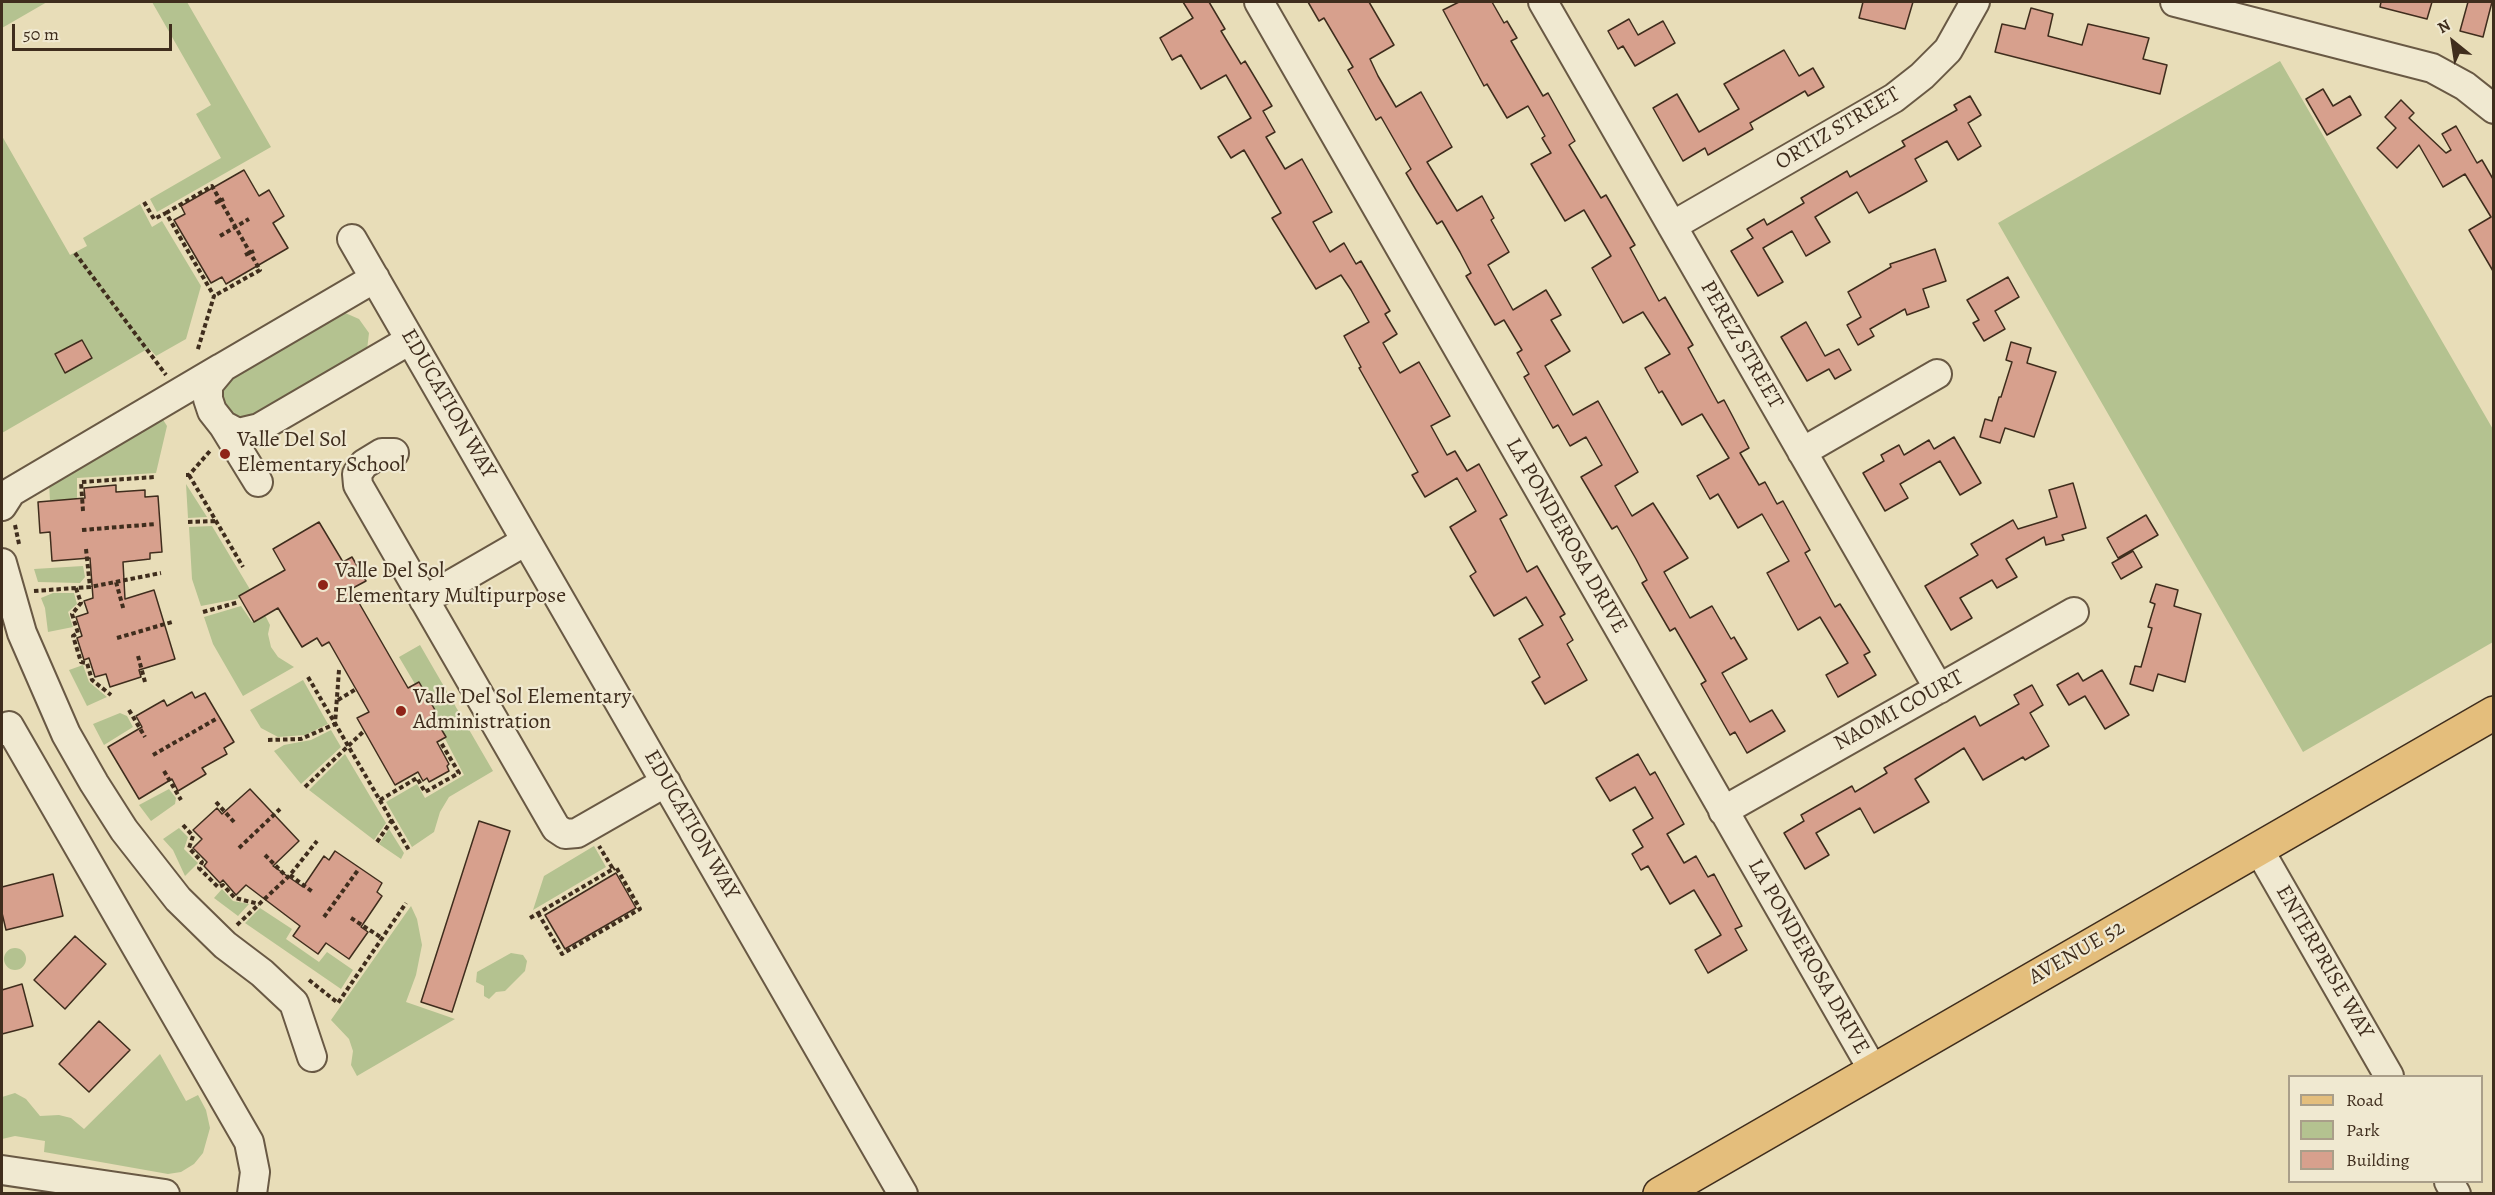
<!DOCTYPE html>
<style>
body{margin:0}
#map{position:relative;width:2495px;height:1195px;overflow:hidden;background:#e8ddb8;font-family:Alegreya,serif}
canvas{display:block}
.frame{position:absolute;inset:0;border:3px solid #3f2d1d;pointer-events:none}
.legend{position:absolute;left:2288px;top:1075px;width:195px;height:108px;box-sizing:border-box;background:#f0e9d1;border:2px solid #a99e89;margin:0;padding:8px 10px;list-style:none;font-size:18px;color:#3f2d1d}
.legend li{display:flex;align-items:center;gap:12px;height:30px}
.legend b{width:30px;border:2px solid #a99e89}
.north{position:absolute;left:2423px;top:12px;width:60px;height:60px;-webkit-text-stroke:4px #f0e9d1;paint-order:stroke;rotate:330deg;font-size:16px;font-weight:700;line-height:24px;text-align:center;color:#3f2d1d}
.north::after{content:'';display:block;margin:auto;width:21px;height:27px;background:#3f2d1d;clip-path:polygon(50% 0,100% 100%,50% 72%,0 100%)}
.scale{position:absolute;left:12px;top:24px;width:160px;height:27px;box-sizing:border-box;border:3px solid #3f2d1d;border-top:0;padding-left:8px;font-size:18px;line-height:21px;white-space:nowrap;color:#3f2d1d;-webkit-text-stroke:4px #f0e9d1;paint-order:stroke}
</style>
<div id="map">
<canvas width="2495" height="1195"></canvas>
<div class="frame"></div>
<ul class="legend">
<li><b style="height:8px;background:#e4be7c"></b>Road</li>
<li><b style="height:16px;background:#b4c290"></b>Park</li>
<li><b style="height:16px;background:#d7a08d"></b>Building</li>
</ul>
<div class="north">N</div>
<div class="scale">50 m</div>
</div>
<script>
const ctx = document.querySelector('canvas').getContext('2d');
ctx.lineJoin = 'round';
function fill(path, color) {
  ctx.fillStyle = color;
  ctx.fill(path, 'evenodd');
}
function poly(rows) {
  const path = new Path2D();
  for (const r of rows) {
    if (r.length === 3) {
      path.moveTo(r[0] + r[2], r[1]);
      path.arc(r[0], r[1], r[2], 0, 2 * Math.PI);
      continue;
    }
    path.moveTo(r[0], r[1]);
    for (let i = 2; i < r.length; i += 2) path.lineTo(r[i], r[i + 1]);
  }
  return path;
}
function stroke(path, color, width, dash) {
  ctx.strokeStyle = color;
  ctx.lineWidth = width;
  ctx.lineCap = dash ? 'butt' : 'round';
  ctx.setLineDash(dash || []);
  ctx.stroke(path);
}
function drawText(font, color, halo, rows, align = 'center') {
  ctx.font = font + ' Alegreya,serif';
  ctx.lineWidth = 4.5;
  ctx.setLineDash([]);
  ctx.textBaseline = 'middle';
  ctx.strokeStyle = halo;
  ctx.fillStyle = color;
  for (const [text, x, y, turn = 0] of rows) {
    ctx.save();
    ctx.translate(x, y);
    ctx.rotate((+turn || 0) * Math.PI / 180);
    ctx.textAlign = isNaN(turn) ? turn : align;
    if (halo) ctx.strokeText(text, 0, 0);
    ctx.fillText(text, 0, 0);
    ctx.restore();
  }
}
fill(poly([
 [2,2,47,2,2,28],
 [152,2,187,2,271,147,157,212,150,199,221,158,196,114,211,105],
 [2280,61,2494,431,2493,642,2303,752,1998,223],
 [2,136,70,255,87,246,83,238,140,204,152,227,162,221,201,286,186,339,156,356,149,348,2,433],
 [343,312,359,319,369,333,367,350,248,418,232,415,222,405,222,389,230,377],
 [162,418,167,426,156,473,77,478,77,499,50,501,49,482],
 [186,484,207,517,188,518],
 [212,526,251,591,237,599,201,606,192,579,189,527],
 [83,566,85,577,80,583,38,582,34,569],
 [53,593,74,593,77,604,68,612,73,627,48,632,45,608,41,598],
 [241,606,252,622,265,615,270,625,268,634,271,647,278,657,294,667,243,696,213,644,204,617],
 [420,645,493,771,449,797,440,812,434,832,412,847,386,802,417,784,425,798,464,775,431,712,435,709,419,682,415,684,399,657],
 [83,665,89,682,107,697,87,706,69,670],
 [303,680,328,724,305,735,278,737,261,728,250,710],
 [120,713,127,716,133,727,104,745,93,724],
 [331,730,341,747,301,784,274,751,284,745,311,740],
 [345,754,386,823,374,840,309,790],
 [169,789,176,798,175,804,151,821,139,805],
 [179,828,188,837,184,849,198,863,185,876,173,850,163,839],
 [389,829,404,853,401,859,379,844],
 [594,846,606,867,533,910,544,876],
 [222,889,233,901,249,904,238,916,214,898],
 [411,906,417,919,422,945,416,975,406,1002,455,1019,357,1076,351,1065,353,1051,349,1039,331,1020],
 [260,908,292,929,286,939,319,962,327,952,353,970,341,989,245,923],
 [15,959,11],
 [511,953,523,955,527,961,525,971,505,991,496,992,489,999,484,996,484,986,476,982,477,972],
 [160,1054,186,1101,198,1095,206,1110,210,1128,203,1153,194,1164,181,1172,168,1174,44,1152,45,1141,15,1136,2,1139,2,1097,15,1093,26,1099,40,1116,59,1115,71,1118,84,1129]
]), '#b4c290');
const building = poly([
 [1183,2,1209,2,1225,29,1221,31,1241,64,1245,61,1272,106,1263,111,1275,132,1266,137,1285,169,1302,159,1332,212,1313,222,1330,252,1344,243,1356,264,1361,261,1390,311,1385,314,1397,334,1383,343,1400,373,1419,362,1450,416,1431,426,1447,455,1455,451,1467,471,1479,464,1507,515,1500,519,1527,572,1537,566,1565,614,1560,617,1573,640,1567,644,1587,680,1545,704,1532,682,1540,677,1519,639,1543,625,1526,597,1494,616,1470,576,1476,572,1450,527,1476,511,1457,478,1425,497,1412,475,1418,472,1359,368,1361,367,1344,336,1369,322,1351,290,1341,275,1316,289,1272,218,1281,213,1244,150,1231,158,1218,137,1251,118,1226,75,1201,89,1181,55,1172,60,1160,38,1193,18,1183,2],
 [1308,2,1369,2,1394,45,1370,59,1378,76,1396,107,1421,92,1452,147,1427,162,1457,211,1482,196,1494,218,1491,220,1509,252,1488,265,1513,310,1546,290,1561,315,1551,320,1570,351,1545,366,1573,415,1598,401,1638,472,1615,486,1632,516,1653,503,1688,558,1664,572,1690,618,1712,606,1731,639,1734,637,1747,659,1722,673,1750,722,1772,710,1785,731,1747,753,1735,732,1730,735,1701,684,1706,681,1675,628,1670,631,1642,583,1647,580,1636,559,1617,526,1612,529,1581,477,1602,465,1586,437,1570,446,1558,425,1553,428,1524,377,1529,374,1517,353,1522,350,1504,320,1495,325,1466,276,1471,273,1460,252,1442,221,1437,224,1416,190,1406,173,1411,169,1381,117,1376,120,1366,102,1348,70,1353,67,1324,18,1319,21,1308,2],
 [1459,2,1492,2,1504,23,1507,21,1517,38,1511,41,1543,96,1548,93,1575,141,1569,145,1601,198,1606,195,1635,245,1630,248,1659,301,1665,297,1693,345,1688,348,1718,403,1724,400,1733,417,1749,448,1740,453,1759,485,1765,482,1777,504,1783,501,1810,550,1805,553,1835,607,1840,604,1870,652,1864,655,1876,675,1838,697,1826,675,1848,663,1820,617,1798,630,1767,573,1789,561,1762,514,1738,528,1718,494,1710,499,1697,476,1729,458,1702,414,1682,425,1662,391,1659,393,1645,368,1670,354,1643,312,1623,323,1592,268,1611,256,1584,210,1565,221,1531,164,1551,153,1542,138,1545,136,1528,106,1507,118,1487,84,1484,86,1443,10,1459,2],
 [1863,2,1913,2,1905,29,1859,18,1863,2],
 [2381,2,2432,2,2427,19,2380,7,2381,2],
 [2468,2,2492,2,2483,37,2460,31,2468,2],
 [2031,8,2053,14,2048,36,2082,45,2088,24,2149,38,2143,59,2167,65,2160,94,1995,52,2002,24,2025,29,2031,8],
 [1629,19,1638,35,1663,21,1675,43,1635,66,1623,46,1618,49,1608,31,1629,19],
 [1784,50,1799,76,1813,68,1824,87,1808,96,1805,91,1750,123,1753,129,1708,155,1705,148,1683,161,1653,108,1677,94,1699,132,1739,109,1724,84,1784,50],
 [2323,89,2333,106,2350,96,2361,115,2327,135,2306,99,2323,89],
 [1970,96,1981,115,1968,123,1981,146,1958,160,1947,141,1915,159,1927,181,1904,194,1869,213,1857,192,1815,217,1830,242,1806,256,1792,231,1763,248,1783,282,1758,296,1731,251,1753,238,1747,229,1764,219,1767,225,1804,203,1801,198,1847,171,1850,177,1905,146,1902,141,1957,110,1954,105,1970,96],
 [2401,100,2414,113,2409,118,2446,153,2451,150,2442,134,2456,126,2477,163,2482,160,2493,179,2493,271,2469,230,2491,217,2465,174,2443,187,2419,145,2397,168,2377,148,2396,128,2385,117,2401,100],
 [244,170,259,196,269,190,284,216,273,223,288,248,226,284,222,277,211,283,174,220,185,214,181,206,244,170],
 [1935,249,1946,281,1923,289,1929,307,1907,315,1905,309,1870,329,1874,336,1858,345,1847,325,1861,317,1848,292,1891,267,1890,264,1935,249],
 [2008,277,2019,297,1995,311,2005,329,1984,341,1973,323,1979,320,1967,300,2008,277],
 [1806,322,1825,356,1839,349,1851,370,1835,379,1829,369,1807,381,1781,337,1806,322],
 [82,340,92,358,65,373,55,354,82,340],
 [2011,342,2031,348,2027,363,2056,372,2034,437,2005,428,2000,443,1980,437,1985,419,1992,421,1999,397,2001,397,2012,362,2006,360,2011,342],
 [1954,437,1981,483,1960,495,1940,461,1900,484,1908,498,1885,511,1863,473,1884,461,1881,455,1899,445,1904,455,1929,440,1934,449,1954,437],
 [2073,483,2086,528,2062,535,2064,540,2046,545,2044,537,2006,559,2017,577,1997,588,1992,580,1960,598,1972,618,1951,630,1925,586,1978,555,1971,544,2013,520,2018,529,2057,517,2049,490,2073,483],
 [116,485,116,492,145,490,145,497,158,496,162,552,150,553,150,559,123,562,125,599,154,590,175,659,139,670,141,677,110,687,106,674,95,677,89,658,84,660,77,638,82,636,76,617,88,613,84,601,93,598,90,558,52,561,50,532,40,533,38,502,85,498,84,488,116,485],
 [2146,515,2158,535,2118,558,2107,538,2146,515],
 [319,522,343,562,352,557,366,581,351,589,408,688,419,682,435,710,431,712,446,737,437,742,449,764,447,766,449,771,429,782,427,778,423,781,418,772,395,785,357,718,369,712,329,642,322,646,317,638,302,647,278,608,254,622,239,596,285,570,273,549,319,522],
 [2133,551,2142,567,2121,579,2112,563,2133,551],
 [2156,584,2178,590,2174,606,2201,614,2185,682,2158,674,2153,691,2130,684,2135,666,2141,667,2152,628,2148,627,2155,604,2150,602,2156,584],
 [2102,670,2129,715,2105,729,2085,696,2069,705,2057,685,2078,673,2083,681,2102,670],
 [2032,685,2043,705,2030,713,2049,746,2025,760,2023,757,1983,780,1964,748,1915,779,1929,802,1874,833,1860,808,1816,833,1829,855,1805,869,1784,833,1804,821,1801,815,1852,786,1855,792,1887,773,1884,768,1975,716,1980,726,2019,704,2014,695,2032,685],
 [192,692,195,698,205,693,234,742,224,748,227,754,202,768,206,774,178,791,172,779,139,799,108,747,142,727,136,716,164,700,167,706,192,692],
 [1638,754,1650,775,1655,772,1684,824,1667,834,1684,863,1696,856,1708,877,1714,874,1742,926,1735,929,1747,950,1708,973,1695,950,1721,935,1694,890,1670,904,1648,866,1641,870,1632,854,1643,847,1633,830,1653,818,1635,787,1610,801,1596,778,1638,754],
 [250,789,299,841,273,866,303,887,324,856,329,860,335,851,382,883,377,892,382,896,361,927,368,932,349,959,326,943,318,954,293,936,300,926,246,885,236,895,223,880,220,883,204,866,207,862,193,848,202,839,193,830,217,808,222,814,250,789],
 [479,821,510,831,452,1012,421,1002,479,821],
 [616,873,636,908,565,949,545,915,616,873],
 [53,874,63,916,6,930,2,913,2,887,53,874],
 [75,936,106,964,65,1009,34,980,75,936],
 [22,984,33,1026,2,1034,2,990,22,984],
 [99,1021,130,1050,89,1092,59,1064,99,1021]
]);
fill(building, '#d7a08d');
stroke(building, '#3f2d1d', 1.5);
const minor = poly([
 [1259,2,1873,1070],
 [1543,2,1939,689],
 [2175,2,2432,68,2465,86,2494,109],
 [1672,226,1894,98,1922,76,1948,50,1975,2],
 [352,239,903,1194],
 [375,278,223,367,208,385,208,399,212,411,223,425,238,433,259,428,410,340],
 [223,425,258,482],
 [1802,452,1937,374],
 [394,453,382,453,364,464,357,474,358,485,556,828,565,834,577,833,666,782],
 [2,506,11,492,221,368],
 [2,563,22,633,66,734,94,783,124,830,178,899,225,945,262,973,294,1003,312,1057],
 [424,600,526,541],
 [2,731,9,726,249,1142,255,1172,252,1194],
 [1723,811,2074,612],
 [2258,848,2389,1076],
 [2,1170,165,1194],
 [2449,1182,2456,1194]
]);
const major = poly([
 [1660,1194,2494,713]
]);
stroke(minor, '#695944', 32);
stroke(major, '#3f2d1d', 36);
stroke(poly([
 [144,202,154,219,166,213,214,296,197,352],
 [215,203,224,199],
 [166,213,212,186,260,270,214,296],
 [220,236,249,219],
 [75,253,166,375],
 [245,255,254,251],
 [186,475,189,475,210,451],
 [189,475,243,567],
 [83,511,81,482,155,477],
 [188,522,216,521],
 [15,525,19,544],
 [82,530,156,524],
 [86,549,90,587],
 [116,582,124,611],
 [76,588,81,603,72,614,78,633,73,636,81,662,87,663,92,680,111,695],
 [34,591,90,587,161,573],
 [203,612,239,602],
 [117,638,172,622],
 [138,656,145,682],
 [308,677,410,852],
 [338,700,356,689],
 [129,710,145,737],
 [268,740,301,739,335,724,339,670],
 [153,755,216,719],
 [164,771,181,800],
 [305,787,364,731],
 [380,800,417,778,425,792,459,773,440,741],
 [216,802,234,822],
 [183,825,193,836,189,848,202,862,199,868,218,887,223,885,235,898,259,904],
 [377,842,392,820],
 [239,848,280,809],
 [265,855,287,877],
 [290,875,314,893],
 [538,913,562,954,640,909,616,867,613,869],
 [324,917,358,870],
 [351,918,382,938],
 [530,918,613,869,599,846],
 [237,925,290,875,317,841],
 [309,980,338,1003,406,903]
]), '#3f2d1d', 4, [4.5, 3]);
stroke(minor, '#f0e9d1', 28);
stroke(major, '#e4be7c', 33);
for (const [x, y, r, color] of [
 [225,454,6,"#8f2418"],
 [323,585,6,"#8f2418"],
 [401,711,6,"#8f2418"]
]) {
  const dot = new Path2D();
  dot.arc(x, y, r, 0, 2 * Math.PI);
  ctx.fillStyle = color;
  ctx.fill(dot);
  stroke(dot, '#f0e9d1', 2);
}
drawText('22px', '#3f2d1d', '#f0e9d1', [
 ["ORTIZ STREET",1838,129,-31],
 ["PEREZ STREET",1741,345,60],
 ["EDUCATION WAY",448,404,60],
 ["LA PONDEROSA DRIVE",1566,536,60],
 ["NAOMI COURT",1899,711,-29],
 ["EDUCATION WAY",691,825,60],
 ["AVENUE 52",2077,953,-30],
 ["LA PONDEROSA DRIVE",1808,957,60],
 ["ENTERPRISE WAY",2324,962,60]
]);
drawText('22px', '#3f2d1d', '#f0e9d1', [
 ["Valle Del Sol",237,441],
 ["Elementary School",237,466],
 ["Valle Del Sol",335,572],
 ["Elementary Multipurpose",335,597],
 ["Valle Del Sol Elementary",413,698],
 ["Administration",413,723]
], 'left');
</script>
